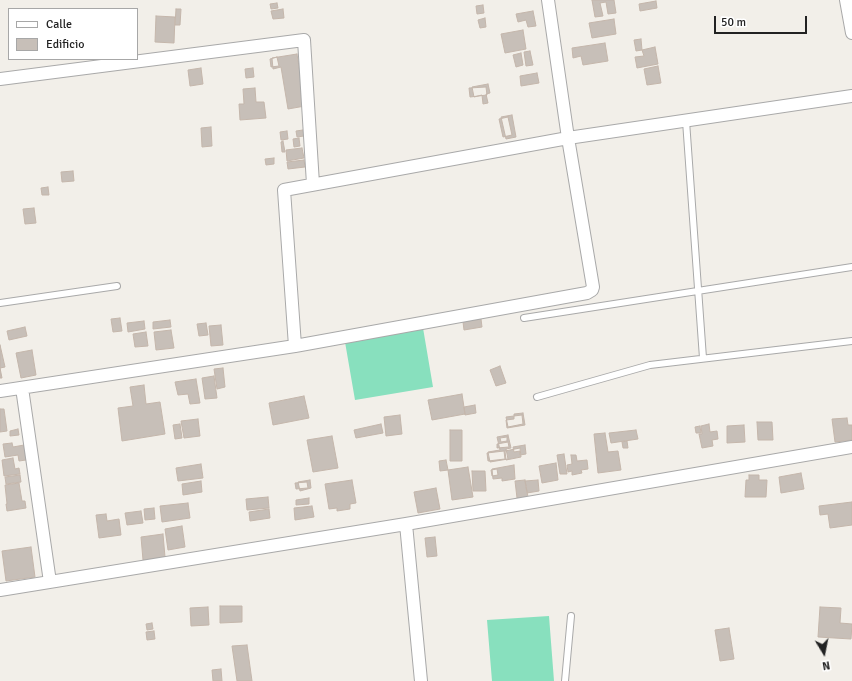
<!DOCTYPE html>
<style>
body{margin:0}
#map{position:relative;width:852px;height:681px;overflow:hidden;background:#f2efe9;font-family:Signika,sans-serif}
canvas{display:block}
.legend{position:absolute;left:8px;top:8px;width:130px;height:52px;box-sizing:border-box;background:#fff;border:1px solid #a7a7a7;margin:0;padding:5px 7px;list-style:none;font-size:12px;color:#222}
.legend li{display:flex;align-items:center;gap:8px;height:20px}
.legend b{width:20px;border:1px solid #a7a7a7}
.north{position:absolute;left:804px;top:633px;width:40px;height:40px;-webkit-text-stroke:3px #fff;paint-order:stroke;rotate:170deg;font-size:11px;font-weight:700;line-height:16px;text-align:center;color:#222}
.north::after{content:'';display:block;margin:auto;width:14px;height:18px;background:#222;clip-path:polygon(50% 0,100% 100%,50% 72%,0 100%)}
.scale{position:absolute;left:714px;top:16px;width:93px;height:18px;box-sizing:border-box;border:2px solid #222;border-top:0;padding-left:5px;font-size:12px;line-height:14px;white-space:nowrap;color:#222;-webkit-text-stroke:3px #fff;paint-order:stroke}
</style>
<div id="map">
<canvas width="852" height="681"></canvas>
<ul class="legend">
<li><b style="height:5px;background:#fff"></b>Calle</li>
<li><b style="height:11px;background:#c7bfb8"></b>Edificio</li>
</ul>
<div class="north">N</div>
<div class="scale">50 m</div>
</div>
<script>
const ctx = document.querySelector('canvas').getContext('2d');
ctx.lineJoin = 'round';
function fill(path, color) {
  ctx.fillStyle = color;
  ctx.fill(path, 'evenodd');
}
function poly(rows) {
  const path = new Path2D();
  for (const r of rows) {
    path.moveTo(r[0], r[1]);
    for (let i = 2; i < r.length; i += 2) path.lineTo(r[i], r[i + 1]);
  }
  return path;
}
function stroke(path, color, width, dash) {
  ctx.strokeStyle = color;
  ctx.lineWidth = width;
  ctx.lineCap = dash ? 'butt' : 'round';
  ctx.setLineDash(dash || []);
  ctx.stroke(path);
}
fill(poly([
 [423,328,433,387,355,400,345,342],
 [549,616,554,681,492,681,487,620]
]), '#88e0be');
const building = poly([
 [592,0,614,0,616,13,608,14,606,2,600,3,603,16,595,17,592,0],
 [656,1,657,8,640,11,639,4,656,1],
 [277,3,278,8,271,9,270,4,277,3],
 [483,5,484,13,477,14,476,6,483,5],
 [176,9,181,9,180,25,175,25,176,9],
 [283,9,284,18,273,19,271,11,283,9],
 [533,11,536,26,528,27,526,20,518,22,516,14,533,11],
 [156,16,175,17,174,43,155,42,156,16],
 [485,18,486,27,480,28,478,20,485,18],
 [614,19,616,34,592,38,589,23,614,19],
 [523,30,526,49,505,53,501,34,523,30],
 [641,39,642,50,636,51,634,40,641,39],
 [605,43,608,61,583,65,581,56,573,58,572,48,605,43],
 [655,47,658,64,637,68,635,57,644,56,642,50,655,47],
 [530,51,533,65,526,66,524,52,530,51],
 [521,53,523,65,516,67,513,55,521,53],
 [297,54,305,106,288,109,281,67,273,69,272,58,297,54],
 [277,57,279,66,271,67,270,59,277,57],
 [658,66,661,83,647,85,644,69,658,66],
 [201,68,203,84,190,86,188,70,201,68],
 [253,68,254,77,246,78,245,69,253,68],
 [537,73,539,83,521,86,520,76,537,73],
 [488,84,490,93,486,94,488,103,483,104,482,95,474,97,472,87,488,84],
 [486,87,487,95,470,97,469,88,486,87],
 [255,88,256,102,264,102,266,118,240,120,239,104,244,104,243,89,255,88],
 [512,115,516,137,506,139,501,117,512,115],
 [508,117,512,135,503,137,499,119,508,117],
 [211,127,212,146,202,147,201,128,211,127],
 [303,130,304,136,297,137,296,131,303,130],
 [287,131,288,139,281,140,280,132,287,131],
 [299,138,300,146,294,147,293,139,299,138],
 [283,141,285,152,282,152,281,142,283,141],
 [302,148,304,158,287,161,286,150,302,148],
 [274,158,274,164,266,165,265,159,274,158],
 [304,160,305,167,288,169,287,162,304,160],
 [73,171,74,181,62,182,61,172,73,171],
 [48,187,49,195,42,195,41,188,48,187],
 [34,208,36,223,25,224,23,209,34,208],
 [120,318,122,331,113,332,111,319,120,318],
 [481,319,482,327,464,330,463,322,481,319],
 [170,320,171,327,153,329,153,322,170,320],
 [144,321,145,329,128,332,127,323,144,321],
 [206,323,208,335,199,336,197,324,206,323],
 [221,325,223,345,211,346,209,326,221,325],
 [25,327,27,336,9,340,7,331,25,327],
 [171,330,174,348,156,350,154,332,171,330],
 [146,332,148,346,135,347,133,334,146,332],
 [0,345,5,367,0,368,2,378,0,378,0,345],
 [32,350,36,375,21,378,16,353,32,350],
 [500,366,506,383,496,386,490,370,500,366],
 [223,368,225,387,217,389,214,369,223,368],
 [214,376,217,398,205,399,202,378,214,376],
 [196,379,200,403,190,404,188,394,178,395,175,382,196,379],
 [144,385,146,404,160,402,165,434,122,441,118,408,133,406,130,387,144,385],
 [462,394,465,414,432,420,428,400,462,394],
 [304,396,309,418,273,425,269,403,304,396],
 [475,405,476,413,465,415,464,407,475,405],
 [0,409,4,409,7,431,0,432,0,409],
 [523,413,525,425,507,428,506,420,514,419,514,414,523,413],
 [400,415,402,434,386,436,384,417,400,415],
 [522,415,523,424,508,427,506,417,522,415],
 [847,418,848,425,852,425,852,440,835,442,832,419,847,418],
 [198,419,200,436,184,438,181,421,198,419],
 [757,422,772,422,773,440,758,440,757,422],
 [180,424,182,438,175,439,173,425,180,424],
 [381,424,383,433,356,438,354,430,381,424],
 [709,424,710,432,717,431,718,439,712,440,713,446,702,448,699,434,702,434,701,426,709,424],
 [744,425,745,442,727,443,727,426,744,425],
 [700,426,701,433,696,433,695,427,700,426],
 [18,429,19,435,10,436,10,431,18,429],
 [450,430,462,430,462,461,450,461,450,430],
 [636,430,638,439,611,443,609,433,636,430],
 [605,433,608,452,618,451,621,470,598,473,594,434,605,433],
 [508,435,511,448,506,449,508,459,490,462,488,452,500,450,497,437,508,435],
 [332,436,338,468,313,472,307,440,332,436],
 [507,437,507,441,501,442,500,438,507,437],
 [627,441,628,448,623,448,622,442,627,441],
 [508,442,509,447,497,448,497,444,508,442],
 [12,443,13,447,24,445,26,460,19,461,18,455,5,457,3,444,12,443],
 [525,445,526,454,520,455,520,451,514,452,513,447,525,445],
 [520,448,521,457,506,460,505,451,520,448],
 [504,451,505,459,488,461,487,453,504,451],
 [564,454,567,474,560,474,557,455,564,454],
 [571,455,576,455,577,461,587,460,588,469,581,470,582,473,572,475,572,471,568,472,567,465,572,464,571,455],
 [13,458,15,469,19,468,20,474,4,476,2,460,13,458],
 [446,460,448,470,440,471,439,461,446,460],
 [556,463,558,480,542,483,539,466,556,463],
 [201,464,203,478,178,481,176,468,201,464],
 [514,465,515,479,502,481,502,478,493,479,492,469,514,465],
 [468,467,473,497,452,500,448,470,468,467],
 [497,469,498,475,492,476,491,470,497,469],
 [472,471,485,471,486,491,473,491,472,471],
 [801,473,804,489,781,493,779,477,801,473],
 [20,475,21,482,6,484,5,477,20,475],
 [749,475,759,475,759,480,767,480,766,497,745,497,746,480,749,480,749,475],
 [310,480,311,488,300,491,298,482,310,480],
 [352,480,356,503,350,504,350,509,337,511,337,508,329,509,325,484,352,480],
 [525,480,528,497,517,498,515,481,525,480],
 [538,480,539,491,527,493,525,481,538,480],
 [201,481,202,492,183,495,182,484,201,481],
 [307,482,308,488,296,489,295,483,307,482],
 [19,483,22,501,25,501,26,508,7,511,6,504,7,504,5,485,19,483],
 [436,488,440,509,418,513,414,492,436,488],
 [268,497,269,508,247,510,246,499,268,497],
 [309,498,309,504,296,505,296,500,309,498],
 [852,502,852,525,830,528,828,514,820,515,819,506,852,502],
 [188,503,190,518,162,522,160,506,188,503],
 [312,506,314,517,295,520,294,508,312,506],
 [154,508,155,519,145,520,144,509,154,508],
 [269,509,270,518,250,521,249,512,269,509],
 [141,511,143,523,127,525,125,513,141,511],
 [106,514,107,521,119,519,121,535,99,538,96,515,106,514],
 [182,526,185,547,168,550,165,529,182,526],
 [163,534,165,557,143,560,141,537,163,534],
 [435,537,437,556,427,557,425,538,435,537],
 [31,547,35,577,6,581,2,551,31,547],
 [220,606,242,606,242,622,220,623,220,606],
 [208,607,209,625,191,626,190,608,208,607],
 [820,607,841,608,840,623,852,624,851,639,818,637,820,607],
 [152,623,153,629,147,630,146,624,152,623],
 [729,628,734,659,720,661,715,630,729,628],
 [154,631,155,639,147,640,146,632,154,631],
 [247,645,252,681,237,681,232,646,247,645],
 [221,669,222,681,213,681,212,670,221,669]
]);
fill(building, '#c7bfb8');
stroke(building, '#c4b6ab', 1);
const lane = poly([
 [686,121,703,358],
 [0,303,117,286],
 [524,318,852,267],
 [537,397,650,365,852,341],
 [565,681,571,616]
]);
const street = poly([
 [846,0,852,33],
 [0,79,304,40,313,184],
 [295,346,284,190,568,138,852,96],
 [22,388,50,582],
 [0,391,295,346,587,293,592,290,593,287,568,138,548,0],
 [406,524,421,681],
 [0,590,406,524,852,447]
]);
stroke(lane, '#a9a9a9', 8);
stroke(street, '#a9a9a9', 14);
stroke(lane, '#fff', 6);
stroke(street, '#fff', 12);
</script>
